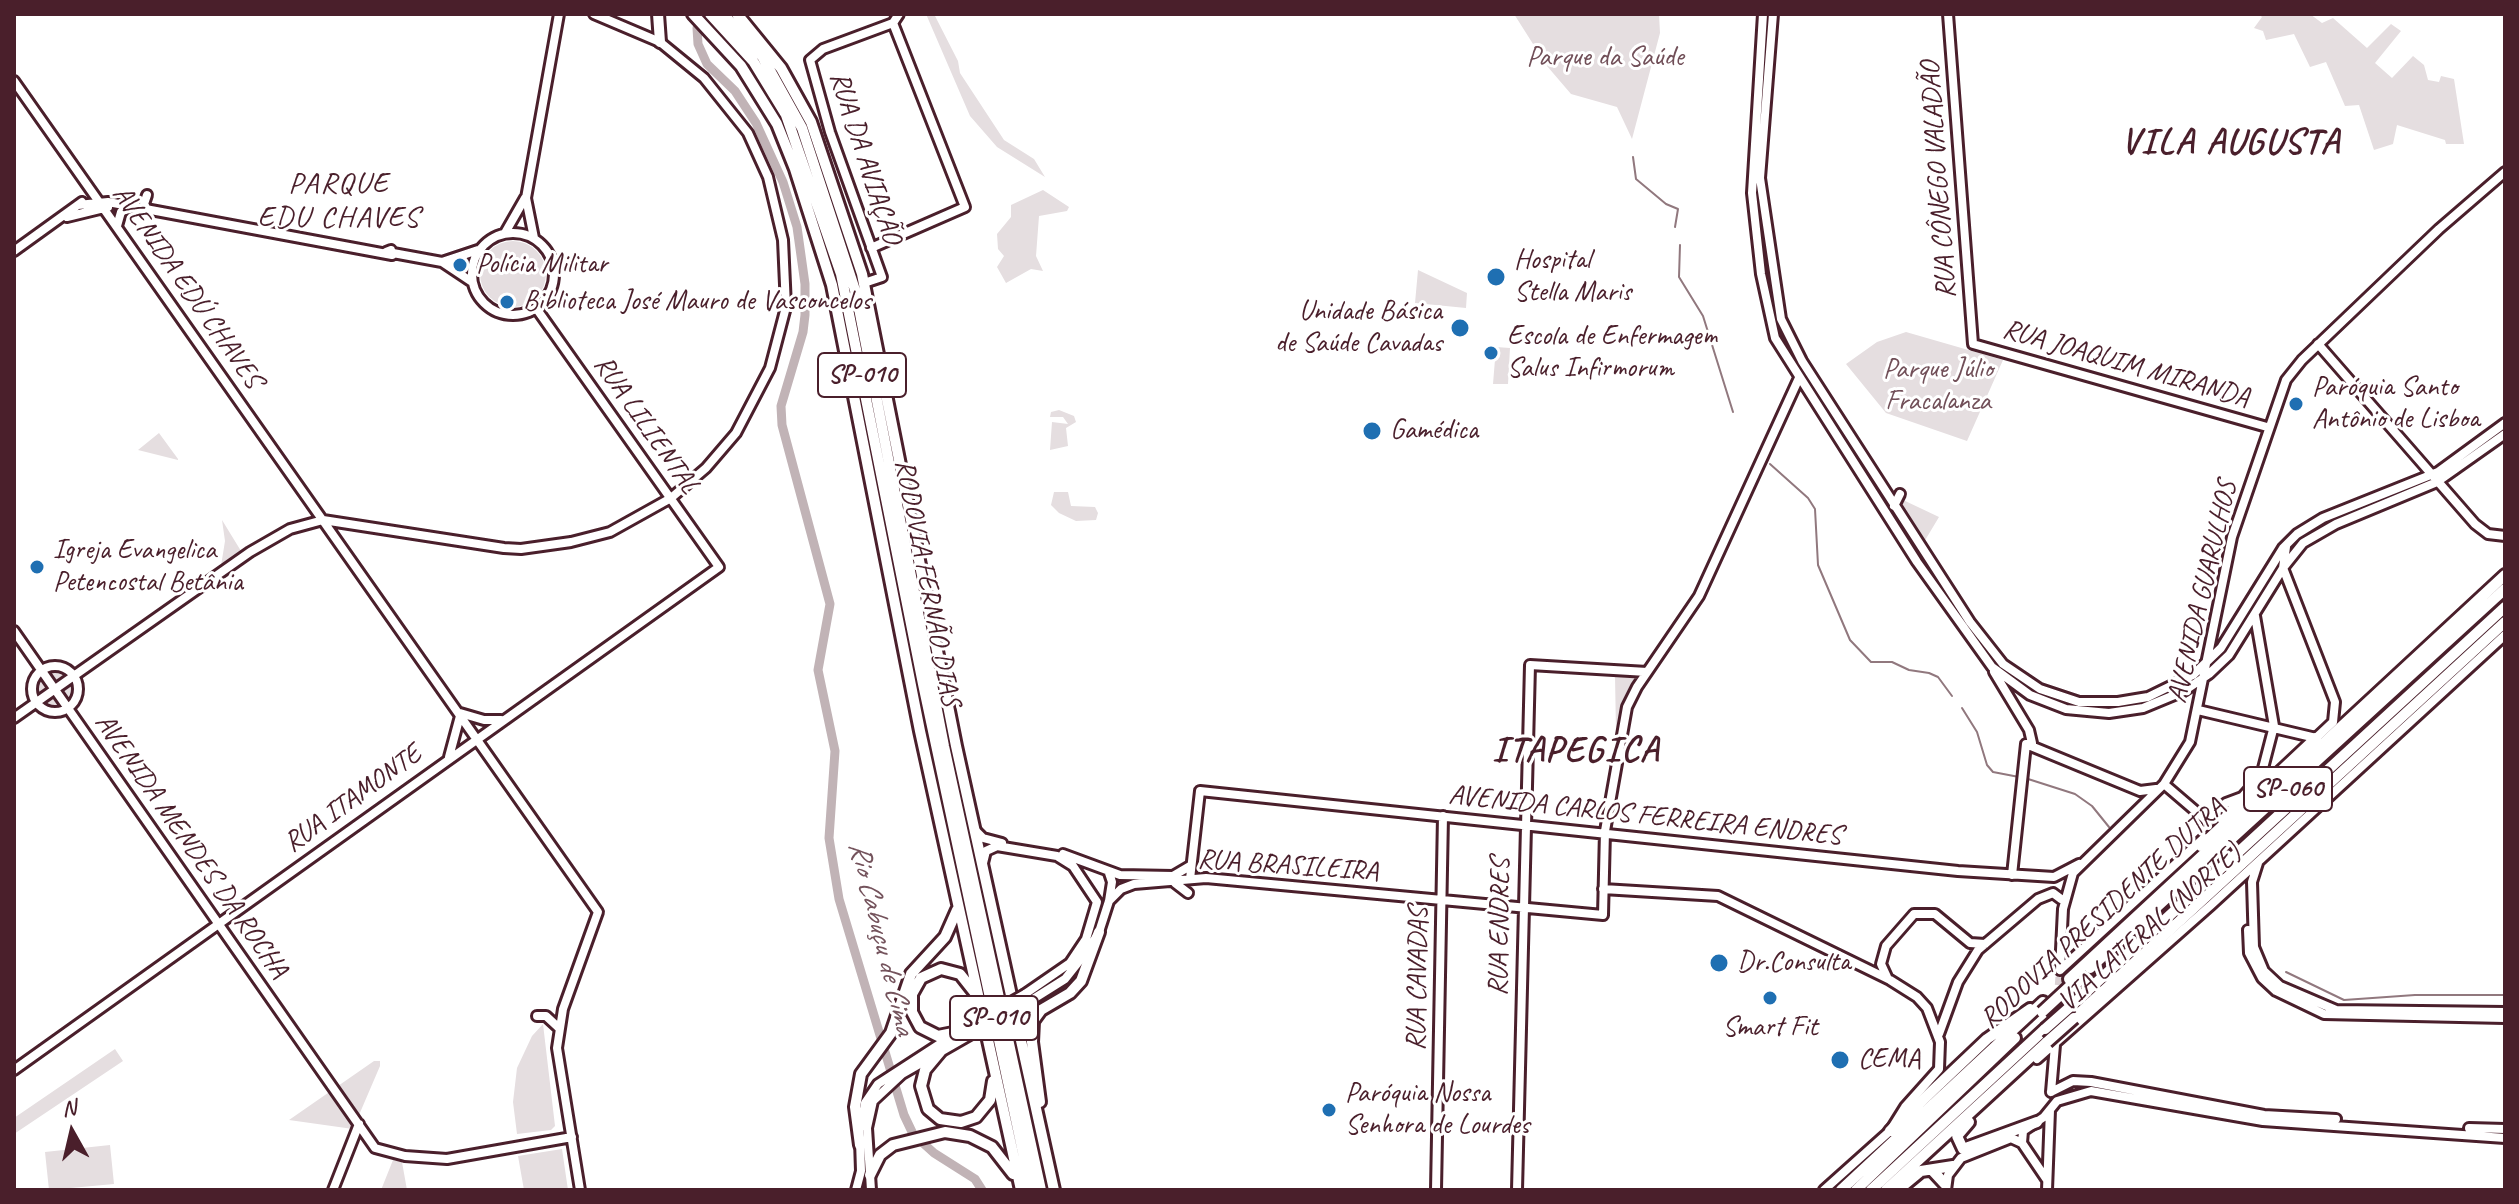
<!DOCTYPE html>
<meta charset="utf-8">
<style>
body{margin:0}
#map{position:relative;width:2519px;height:1204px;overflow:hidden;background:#fff;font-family:Caveat,sans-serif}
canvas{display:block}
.frame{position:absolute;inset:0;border:16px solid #4a1f2b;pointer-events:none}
.north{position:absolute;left:32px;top:1092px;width:80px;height:80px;-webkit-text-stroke:6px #fff;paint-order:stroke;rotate:352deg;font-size:22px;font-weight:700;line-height:32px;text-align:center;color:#4a1f2b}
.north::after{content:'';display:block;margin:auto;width:28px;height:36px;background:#4a1f2b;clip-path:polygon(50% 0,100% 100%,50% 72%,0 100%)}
</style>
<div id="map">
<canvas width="2519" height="1204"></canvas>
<div class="frame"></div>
<div class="north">N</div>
</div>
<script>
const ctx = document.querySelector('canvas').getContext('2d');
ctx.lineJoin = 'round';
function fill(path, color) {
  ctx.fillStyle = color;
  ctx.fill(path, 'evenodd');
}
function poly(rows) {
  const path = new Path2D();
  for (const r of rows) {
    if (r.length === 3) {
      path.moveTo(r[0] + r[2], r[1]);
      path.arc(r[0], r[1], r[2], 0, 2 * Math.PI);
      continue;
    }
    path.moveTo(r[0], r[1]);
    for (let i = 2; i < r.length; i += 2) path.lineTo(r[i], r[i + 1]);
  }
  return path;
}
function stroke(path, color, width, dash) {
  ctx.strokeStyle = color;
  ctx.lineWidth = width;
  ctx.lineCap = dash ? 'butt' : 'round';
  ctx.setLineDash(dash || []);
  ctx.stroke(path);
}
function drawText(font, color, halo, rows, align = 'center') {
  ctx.font = font + ' Caveat,sans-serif';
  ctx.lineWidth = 6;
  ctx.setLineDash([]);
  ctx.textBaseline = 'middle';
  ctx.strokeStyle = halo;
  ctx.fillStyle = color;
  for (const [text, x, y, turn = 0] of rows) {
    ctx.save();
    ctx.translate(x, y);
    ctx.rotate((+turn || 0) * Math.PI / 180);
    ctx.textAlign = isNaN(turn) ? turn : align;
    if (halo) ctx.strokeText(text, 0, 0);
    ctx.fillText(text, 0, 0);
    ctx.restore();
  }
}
fill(poly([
 [926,14,934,14,958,61,960,73,1004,140,1034,159,1045,177,997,147,970,116],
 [1514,14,1659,14,1660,33,1632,139,1617,107,1571,94,1547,66],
 [2259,14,2310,14,2322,23,2333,18,2367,48,2391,24,2401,31,2375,63,2392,78,2413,56,2424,65,2428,80,2439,82,2441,76,2454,79,2464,144,2446,144,2445,140,2397,125,2393,144,2374,150,2359,105,2345,106,2326,62,2310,67,2294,34,2266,40,2263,31,2254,28,2262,17],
 [1043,190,1069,207,1067,211,1039,216,1036,256,1043,271,1031,269,1006,283,997,267,1004,256,998,249,997,234,1011,217,1011,205],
 [513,274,33],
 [1418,270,1467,293,1466,308,1415,303],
 [1906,332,2003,360,1967,441,1886,413,1846,364,1877,342],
 [1496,347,1510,348,1508,384,1493,384],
 [1059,410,1074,416,1076,422,1066,428,1068,446,1050,450,1052,422,1068,424,1063,417,1050,417,1051,412],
 [159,433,178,459,178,460,138,450],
 [1054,492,1068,492,1071,506,1095,507,1098,513,1096,520,1076,521,1059,513,1051,505],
 [1901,499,1939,517,1924,542,1897,505],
 [222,520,241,551,221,566,225,541],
 [55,689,19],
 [1615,676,1635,677,1616,732],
 [543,1024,555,1126,551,1130,517,1134,513,1102,517,1068,532,1036],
 [115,1049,123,1061,14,1134,14,1118],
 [374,1061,380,1061,380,1066,353,1129,289,1120],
 [110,1145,114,1184,49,1190,45,1152],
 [562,1149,568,1190,524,1190,518,1156],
 [393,1160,402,1162,407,1190,381,1190]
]), '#e5dee0');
stroke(poly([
 [1633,157,1636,179,1666,204,1678,209,1675,227],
 [1680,245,1679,277,1703,316,1733,412],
 [1770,464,1808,498,1815,509,1818,565,1850,640,1871,662,1892,662,1909,670,1929,673,1938,677,1952,696],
 [1962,708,1977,732,1987,765,1993,772,2019,777],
 [2025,778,2075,794,2092,806,2109,827],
 [2286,972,2344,1000,2415,995,2505,995]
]), '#91787e', 2);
stroke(poly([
 [697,28,698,44,707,64,735,91,756,123,783,182,797,227,805,284,805,315,803,332,781,406,782,425,830,604,818,670,835,751,829,838,839,899,904,1115,913,1134,934,1153,975,1179,982,1190]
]), '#c1b3b6', 9);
stroke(poly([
 [2056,1021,2060,970]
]), '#dbd2d5', 8, [8, 4]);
const secondary = poly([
 [1763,14,1752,193,1761,274,1775,338,1917,562,1992,667,2030,695,2066,709,2109,713,2143,708,2184,691,2209,674,2229,655,2283,568,2303,543,2336,524,2437,482,2505,434],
 [1773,14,1760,178,1781,319,1802,361,1970,622,2003,664,2040,689,2079,702,2118,702,2148,697,2193,675,2221,648,2283,548,2297,534,2323,518,2438,472,2505,423],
 [1948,14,1973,344,2267,427],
 [14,81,598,912,563,1009,557,1048,580,1190],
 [147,195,144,204,148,211],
 [78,205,108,202,392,255,391,250,386,252],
 [67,217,108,207],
 [117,226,121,212,129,207],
 [513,274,41],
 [505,233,525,198],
 [534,238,526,198,559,14],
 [871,248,965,207,893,23],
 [14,251,82,202],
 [393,253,442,262,472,282],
 [442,262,478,250],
 [864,283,882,277,830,132,810,60,823,49,893,23,899,14],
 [2318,344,2475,524,2488,534,2505,536],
 [1894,506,1900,494],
 [14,631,375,1148,405,1156,447,1159,572,1137],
 [55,689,23],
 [1994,672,2029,730,2032,743],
 [2198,710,2316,738,2333,722,2335,702,2283,568,2286,547],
 [460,713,484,720,501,720],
 [14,718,250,552,290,529,323,520,504,548,521,549,571,542,610,532,671,498,706,468,736,433,770,368,786,307,783,240,768,177,748,133,704,78,660,42,594,14],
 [449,757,460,716],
 [2164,784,2206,820,2226,803,2242,797],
 [2222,820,2261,776,2274,726,2255,616],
 [976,831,983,838,1002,843],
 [1063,854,1120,875,1173,876,1190,866],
 [983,863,986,851,997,846,1057,856,1073,866,1097,902,1086,939,1070,963,1025,994],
 [2258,863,2252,882,2254,947,2264,971,2280,986,2336,1010,2505,1012],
 [2012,875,2026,744,2140,791,2156,789],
 [1190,879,1200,791,1958,871,2054,877,2079,864],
 [1175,883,1188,893],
 [1603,889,1718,896,1890,980,1917,997,1927,1008,1940,1042,1939,1069,1905,1107,1890,1131,1824,1190],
 [1109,901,1121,889,1134,884,1206,878,1603,915,1605,831,1627,707,1637,687,1699,596,1799,378],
 [2248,930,2249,953,2262,978,2276,991,2324,1014,2505,1018],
 [2060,970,2063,909,2073,873,2164,784,2190,742,2232,537,2286,380,2302,360,2439,229,2505,172],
 [2060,970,2204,838],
 [1887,977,1881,964,1886,946,1914,914,1935,914,1970,943,1985,944],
 [1030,1001,1065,979,1088,950,1099,932,1109,901,1112,882,1109,873],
 [537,1016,546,1016,559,1028],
 [1939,1034,1958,982,1978,950,2038,899,2053,893,2061,899],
 [2037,1059,2211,905,2505,635],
 [14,1070,719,567,536,308],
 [2051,1092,2073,1081,2091,1082,2264,1115,2336,1119],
 [2051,1092,2055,1045],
 [861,1126,865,1103,878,1084,955,1034],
 [2469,1128,2505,1129],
 [2022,1143,2023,1131,2044,1117,2057,1101,2091,1091,2263,1121,2505,1138],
 [333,1190,359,1124],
 [856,1190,861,1171,860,1140],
 [871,1190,867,1128,873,1101,902,1074,970,1035],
 [1436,1190,1443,816],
 [1517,1190,1530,665,1647,672],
 [1946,1190,1948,1175,1961,1158,2011,1138,2022,1143,2047,1180],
 [2047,1190,2050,1110]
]);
const highway = poly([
 [658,14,660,42],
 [693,14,741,66,777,124,795,169,832,285,920,731,1021,1190],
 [710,14,753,61,786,115,841,274,923,684,1031,1190],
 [723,14,762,56,802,128,856,293,944,746,1041,1190],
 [737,14,781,68,811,122,862,274,956,746,1054,1190],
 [2201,846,2316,738],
 [2090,968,2505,589],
 [2069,979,2505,575],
 [2071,1006,2505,607],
 [2074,1018,2505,622],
 [958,1032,938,1036,920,1027,912,1012,912,994,921,978,941,969,960,974,975,993],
 [940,1052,925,1070,921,1086,928,1109,940,1119,961,1122,976,1117,990,1100,993,1081],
 [1040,1102,1032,1042,1033,1021,1041,1010,1070,993,1081,981,1099,932],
 [1969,1122,1957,1136,1963,1149,2037,1122],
 [1890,1131,1987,1039,2030,1009],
 [860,1145,855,1107,861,1074,891,1033,911,974,945,937,957,910],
 [1932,1170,1945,1184],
 [870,1175,880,1155,893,1145,945,1132,970,1136,992,1147,1013,1174],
 [1841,1190,2043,1002],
 [1856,1190,2015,1038],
 [1871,1190,2045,1029],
 [1886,1190,2047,1042],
 [1898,1190,1921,1171,1953,1166]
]);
stroke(secondary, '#4a1f2b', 14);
stroke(highway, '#4a1f2b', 16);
stroke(secondary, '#fff', 8);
stroke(highway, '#fff', 10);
const secondaryBridge = poly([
 [967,1027,1025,994],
 [970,1035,1030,1001]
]);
const highwayBridge = poly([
 [2042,1012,2069,987],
 [2045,1029,2071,1006],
 [2047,1042,2074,1018]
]);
stroke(secondaryBridge, '#4a1f2b', 14, []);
stroke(highwayBridge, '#4a1f2b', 16, []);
stroke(secondaryBridge, '#fff', 8);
stroke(highwayBridge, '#fff', 10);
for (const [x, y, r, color] of [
 [460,265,8,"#1f6fb2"],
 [1496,277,10,"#1f6fb2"],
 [507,302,8,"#1f6fb2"],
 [1460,328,10,"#1f6fb2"],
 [1491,353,8,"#1f6fb2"],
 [2296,404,8,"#1f6fb2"],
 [1372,431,10,"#1f6fb2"],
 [37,567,8,"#1f6fb2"],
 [1719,963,10,"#1f6fb2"],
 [1770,998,8,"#1f6fb2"],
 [1840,1060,10,"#1f6fb2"],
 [1329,1110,8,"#1f6fb2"]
]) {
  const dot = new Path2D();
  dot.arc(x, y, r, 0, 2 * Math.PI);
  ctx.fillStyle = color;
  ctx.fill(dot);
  stroke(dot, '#fff', 3);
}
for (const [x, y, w] of [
 [862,375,88],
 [2288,789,88],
 [994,1018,88]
]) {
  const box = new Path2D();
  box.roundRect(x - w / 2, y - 22, w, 44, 6);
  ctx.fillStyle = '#fff';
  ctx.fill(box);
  stroke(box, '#4a1f2b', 2);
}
drawText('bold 26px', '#4a1f2b', null, [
 ["SP-010",862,375],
 ["SP-060",2288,789],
 ["SP-010",994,1018]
]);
drawText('28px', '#714f58', '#fff', [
 ["Parque da Saúde",1605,58],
 ["Parque Júlio",1938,370],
 ["Fracalanza",1938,402]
]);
drawText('28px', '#4a1f2b', '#fff', [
 ["RUA DA AVIAÇÃO",865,158,72],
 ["RUA CÔNEGO VALADÃO",1939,180,-94],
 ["AVENIDA EDÚ CHAVES",187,287,55],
 ["RUA JOAQUIM MIRANDA",2126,364,16],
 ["RUA LILIENTAL",646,425,55],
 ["RODOVIA FERNÃO DIAS",927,583,79],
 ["AVENIDA GUARULHOS",2203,592,-77],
 ["RUA ITAMONTE",353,799,-36],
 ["AVENIDA CARLOS FERREIRA ENDRES",1645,816,6],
 ["AVENIDA MENDES DA ROCHA",191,846,55],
 ["RUA BRASILEIRA",1288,866,4],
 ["RODOVIA PRESIDENTE DUTRA",2103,914,-43],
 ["RUA ENDRES",1500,927,-89],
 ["VIA LATERAL (NORTE)",2150,928,-42],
 ["RUA CAVADAS",1418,979,-89]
]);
drawText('28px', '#4a1f2b', '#fff', [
 ["Hospital",1514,261],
 ["Stella Maris",1514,293],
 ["Polícia Militar",476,265],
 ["Biblioteca José Mauro de Vasconcelos",523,302],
 ["Unidade Básica",1442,312,"right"],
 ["de Saúde Cavadas",1442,344,"right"],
 ["Escola de Enfermagem",1507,337],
 ["Salus Infirmorum",1507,369],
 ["Paróquia Santo",2312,388],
 ["Antônio de Lisboa",2312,420],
 ["Gamédica",1390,431],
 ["Igreja Evangelica",53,551],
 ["Petencostal Betânia",53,583],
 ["Dr.Consulta",1737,963],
 ["Smart Fit",1770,1028,"center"],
 ["CEMA",1858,1060],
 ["Paróquia Nossa",1345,1094],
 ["Senhora de Lourdes",1345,1126]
], 'left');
ctx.letterSpacing = '2px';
drawText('30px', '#4a1f2b', '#fff', [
 ["PARQUE",339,184],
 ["EDU CHAVES",339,218]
]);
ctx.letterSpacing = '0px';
drawText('italic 30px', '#74535c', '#fff', [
 ["Rio Cabuçu de Cima",881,938,76]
]);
ctx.letterSpacing = '2px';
drawText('bold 36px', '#4a1f2b', '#fff', [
 ["VILA AUGUSTA",2231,144],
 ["ITAPEGICA",1576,752]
]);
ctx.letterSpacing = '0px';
</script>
